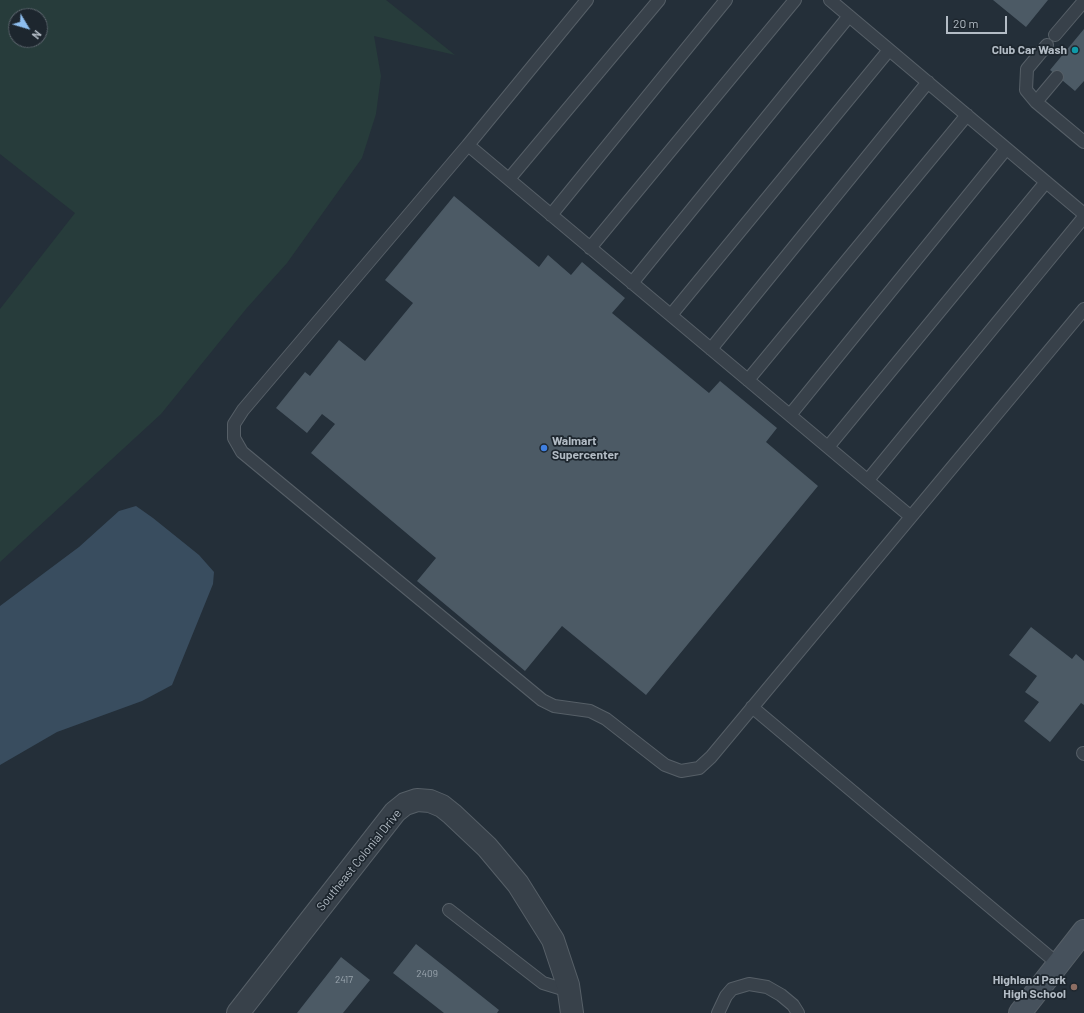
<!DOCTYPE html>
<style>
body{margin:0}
#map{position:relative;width:1084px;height:1013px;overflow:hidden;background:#242f39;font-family:Barlow,sans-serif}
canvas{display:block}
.north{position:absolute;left:8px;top:8px;width:40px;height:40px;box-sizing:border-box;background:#1d262e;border:1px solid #59626a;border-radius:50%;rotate:128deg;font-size:11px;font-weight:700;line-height:16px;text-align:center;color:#b3bcc5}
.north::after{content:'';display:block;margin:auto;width:14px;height:18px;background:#8ebeef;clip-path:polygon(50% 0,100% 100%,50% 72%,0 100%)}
.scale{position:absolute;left:946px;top:16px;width:61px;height:18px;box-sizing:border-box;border:2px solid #b3bcc5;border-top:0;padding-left:5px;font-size:12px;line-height:14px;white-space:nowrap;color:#b3bcc5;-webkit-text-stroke:3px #1d262e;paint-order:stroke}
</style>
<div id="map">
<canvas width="1084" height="1013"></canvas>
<div class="north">N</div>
<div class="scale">20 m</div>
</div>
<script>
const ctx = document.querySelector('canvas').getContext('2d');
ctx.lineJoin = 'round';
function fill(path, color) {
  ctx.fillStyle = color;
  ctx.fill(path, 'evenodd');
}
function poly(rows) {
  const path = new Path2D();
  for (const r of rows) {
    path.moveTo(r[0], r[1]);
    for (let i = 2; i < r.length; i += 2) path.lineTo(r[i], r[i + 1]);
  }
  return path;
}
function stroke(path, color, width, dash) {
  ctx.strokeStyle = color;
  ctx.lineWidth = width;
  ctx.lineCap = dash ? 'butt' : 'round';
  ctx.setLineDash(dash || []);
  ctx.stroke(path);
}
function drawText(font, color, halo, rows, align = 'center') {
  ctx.font = font + ' Barlow,sans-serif';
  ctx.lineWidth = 3.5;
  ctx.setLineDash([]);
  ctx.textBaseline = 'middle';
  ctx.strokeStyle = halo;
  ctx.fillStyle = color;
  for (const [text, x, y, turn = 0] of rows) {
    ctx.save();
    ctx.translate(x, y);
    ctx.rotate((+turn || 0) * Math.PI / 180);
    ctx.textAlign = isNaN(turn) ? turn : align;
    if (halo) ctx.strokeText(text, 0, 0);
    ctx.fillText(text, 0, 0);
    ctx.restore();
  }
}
fill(poly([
 [0,0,386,0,455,55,374,36,381,76,376,114,362,158,287,263,246,309,161,414,0,562,0,309,75,213,0,154],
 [16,16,40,16,40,40,16,40]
]), '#273c3b');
fill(poly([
 [136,506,153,518,199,555,214,572,213,584,172,685,142,701,57,732,0,765,0,606,79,547,119,511]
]), '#394d5f');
fill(poly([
 [993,0,1048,0,1026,27],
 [1084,29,1084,81,1075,91,1050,70],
 [454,196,539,267,548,255,571,275,582,262,625,298,612,313,709,393,720,381,777,428,766,442,818,486,646,695,562,626,525,671,417,581,436,558,311,453,335,424,322,414,307,433,276,408,305,372,310,376,339,340,365,361,413,303,385,280],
 [1031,627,1072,659,1076,654,1084,661,1084,705,1081,703,1050,742,1024,721,1039,702,1025,692,1037,676,1009,655],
 [416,944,499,1010,497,1013,444,1013,393,973],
 [341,957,370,980,343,1013,297,1013]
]), '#4c5a65');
const lane = poly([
 [587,0,468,145,910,516],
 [830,0,1084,214],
 [1055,35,1084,1],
 [1047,45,1027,69,1026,90,1036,102,1084,142],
 [1036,102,1057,77],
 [468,145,243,410,234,424,234,438,242,452,542,700,554,706,590,711,606,719,665,765,681,771,699,768,711,757,1084,309],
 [509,179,659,0],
 [551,215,726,0],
 [590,248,795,0],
 [632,283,849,16],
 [671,315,889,50],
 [711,349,928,82],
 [748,380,967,115],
 [790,415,1006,149],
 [828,447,1046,182],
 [868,480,1084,217],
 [752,707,1058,964],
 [1083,753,1084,754],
 [449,910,543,983,569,991],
 [718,1013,726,996,732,989,749,984,767,987,781,995,793,1005,798,1013]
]);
const street = poly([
 [238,1013,395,812,405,804,417,800,430,801,442,806,452,814,487,847,518,884,553,940,568,985,572,1013]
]);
const secondary = poly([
 [1020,1013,1084,931]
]);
stroke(lane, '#565f67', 14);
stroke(street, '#565f67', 24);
stroke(secondary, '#565f67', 24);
stroke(lane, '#38414a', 12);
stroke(street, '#38414a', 22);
stroke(secondary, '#46515c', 22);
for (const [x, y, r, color] of [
 [1075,50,4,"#0f9aa8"],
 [544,448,4,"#3f7fe0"],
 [1074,987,4,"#8d6e63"]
]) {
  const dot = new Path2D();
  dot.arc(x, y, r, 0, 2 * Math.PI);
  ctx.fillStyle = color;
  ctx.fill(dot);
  stroke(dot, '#1d262e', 1.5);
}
drawText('10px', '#99a4ad', null, [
 ["2409",427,974],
 ["2417",344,980]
]);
drawText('bold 12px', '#b3bcc5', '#1d262e', [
 ["Club Car Wash",1067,50],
 ["Walmart",552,441,"left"],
 ["Supercenter",552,455,"left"],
 ["Highland Park",1066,980],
 ["High School",1066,994]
], 'right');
drawText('12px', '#b3bcc5', '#1d262e', [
 ["Southeast Colonial Drive",359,860,-51]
]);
</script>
